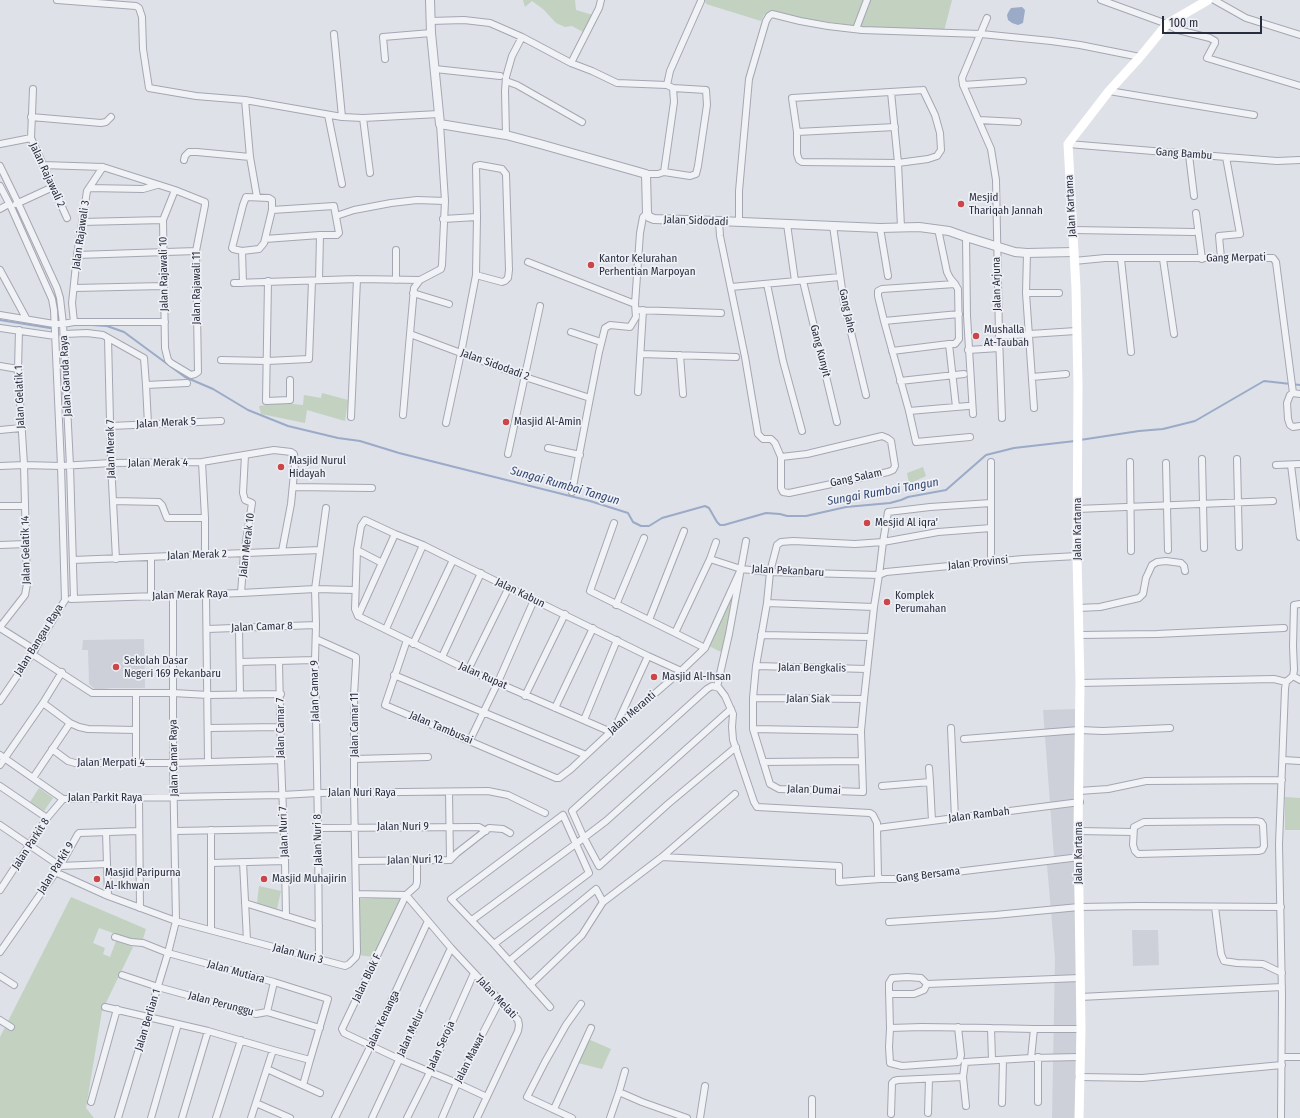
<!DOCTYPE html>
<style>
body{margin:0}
#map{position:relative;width:1300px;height:1118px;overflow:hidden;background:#dee1e8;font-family:"Fira Sans Condensed",sans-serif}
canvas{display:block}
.scale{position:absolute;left:1162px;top:16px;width:100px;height:18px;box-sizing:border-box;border:2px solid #282d3e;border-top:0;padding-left:5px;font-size:12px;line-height:14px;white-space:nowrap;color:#282d3e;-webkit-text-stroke:3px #eef0f5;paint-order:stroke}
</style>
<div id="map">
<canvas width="1300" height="1118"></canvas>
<div class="scale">100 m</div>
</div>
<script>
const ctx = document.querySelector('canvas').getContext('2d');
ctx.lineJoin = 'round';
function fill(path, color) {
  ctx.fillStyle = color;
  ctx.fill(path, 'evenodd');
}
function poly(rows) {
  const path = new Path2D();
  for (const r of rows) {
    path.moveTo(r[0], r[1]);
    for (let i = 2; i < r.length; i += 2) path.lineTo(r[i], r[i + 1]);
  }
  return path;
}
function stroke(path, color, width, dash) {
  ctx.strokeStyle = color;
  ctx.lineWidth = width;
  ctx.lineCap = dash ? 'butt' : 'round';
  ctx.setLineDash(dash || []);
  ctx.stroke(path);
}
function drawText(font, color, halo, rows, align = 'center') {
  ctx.font = font + ' "Fira Sans Condensed",sans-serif';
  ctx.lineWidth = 3.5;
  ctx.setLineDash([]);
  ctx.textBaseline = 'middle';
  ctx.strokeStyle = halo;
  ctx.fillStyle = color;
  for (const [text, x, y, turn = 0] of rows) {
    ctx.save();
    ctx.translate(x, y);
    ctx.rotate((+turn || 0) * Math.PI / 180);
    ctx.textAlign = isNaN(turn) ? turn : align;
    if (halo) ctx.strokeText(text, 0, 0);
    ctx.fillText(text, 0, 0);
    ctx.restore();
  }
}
fill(poly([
 [144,639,145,688,111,688,96,690,89,684,88,650,82,650,83,640],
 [1075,709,1077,1118,1052,1118,1055,958,1047,865,1054,857,1043,710],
 [1132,930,1158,930,1159,965,1133,966]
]), '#cdd0d9');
fill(poly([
 [523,0,575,0,576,10,593,15,583,32,572,26,565,27,556,23,543,9,532,1,525,7],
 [705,0,952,0,944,31,864,27,800,18,778,12,769,12,764,15,761,21,706,4],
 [322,393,348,400,345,421,307,410,305,423,261,414,259,406,281,403,303,405,304,395,321,398],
 [923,467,926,476,909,484,907,473],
 [738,581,723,653,709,646],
 [39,788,53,798,44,811,30,802],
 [1285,797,1300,798,1300,830,1285,830],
 [259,886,281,891,277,909,257,903],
 [71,897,146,929,143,939,135,941,99,928,93,943,105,948,103,954,110,957,116,941,133,947,102,1011,86,1108,94,1118,0,1118,0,1037],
 [401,897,373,957,358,955,357,899],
 [588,1039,611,1049,602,1069,578,1063]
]), '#c2d1c0');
fill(poly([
 [1022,7,1025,10,1023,23,1018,25,1012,23,1008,20,1007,15,1009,11,1011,8]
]), '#9aaac7');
stroke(poly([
 [0,320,50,328,54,328],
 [92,325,107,326,124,332,185,377,213,389,248,410,288,426,338,438,360,441,399,453,590,501,628,513,633,522,641,526,649,526,662,518,705,506,709,508,717,522,720,525,724,525,766,513,780,514,787,516,806,516,846,507,890,503,901,500,908,497,946,490,986,455,1014,448,1075,441],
 [1080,440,1139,431,1163,429,1195,421,1264,381,1300,385]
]), '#9aaac7', 2);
const minor = poly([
 [57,0,136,6,139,8,142,17,143,49,149,88,196,96,245,100,342,117,363,118,439,114],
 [1101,0,1167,24,1178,30,1210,38,1215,41,1215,43,1207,58,1300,86],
 [1214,0,1246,18,1300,35],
 [987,18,962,78,963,85,991,149,996,180,999,336,1002,418],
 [430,21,464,20,490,23,522,37,571,63,592,71,617,83,667,85],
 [856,29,867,0],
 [334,34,342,117],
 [385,59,383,37,431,33],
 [571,63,599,8,601,0],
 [435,69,500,76],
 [506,81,517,85,582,122],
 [963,85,1023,81],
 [923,90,935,115,940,133,941,150,937,156,928,159,898,163,802,162,799,160,797,154,797,132,792,98,923,90],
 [1109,91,1254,115],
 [891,92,898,163,901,227],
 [245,100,250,157,257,197],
 [328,115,342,184],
 [31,117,101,123,106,122,111,117],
 [363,118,370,173],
 [979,120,1018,122],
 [440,124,445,201,442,265,441,269,420,280,414,288,410,334,525,377,590,398,599,352,605,328,610,325,630,327,636,317,635,304,640,233,643,217,647,213],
 [797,132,895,127],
 [506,135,505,91,506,77,512,56,522,37],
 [31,138,33,89],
 [0,144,31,138,67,218],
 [1068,144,1226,157,1277,161,1300,160],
 [1189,155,1194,196],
 [184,160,185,156,189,152,197,152,250,157],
 [43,165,103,167,175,190,205,202,205,205,196,251,198,372,195,374,191,375,171,363,168,360,165,348,163,220,175,190],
 [0,166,18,203,57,288,60,298,63,324,70,466,74,599],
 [664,172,690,176,696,174,698,166,707,105,706,90,673,88],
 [646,174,658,174,664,172,674,102,673,88,667,85,670,71,701,1],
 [0,186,11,207,52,299,54,310,61,466,65,600],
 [89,188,143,189,157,185],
 [16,204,53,187],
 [0,209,9,204],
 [272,210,334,206,339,233,337,235,320,235],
 [1196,213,1202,259],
 [336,216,354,210,391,203,417,200,445,201],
 [443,219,477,217],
 [719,221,720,236,745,357,758,434,763,439,771,439,775,443,781,457,781,488,783,492,789,493,888,472,893,470,895,466,891,441,887,438,882,436,807,454,781,457],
 [82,222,163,220],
 [739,222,739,191,749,79,766,21,769,16,772,14,800,21,828,26,862,30,981,34,1051,41,1080,45,1140,57],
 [787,224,795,281],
 [833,226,844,303,866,395],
 [880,228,888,276],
 [938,229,947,272,950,278,955,284,958,289,959,339,955,344,949,344,956,407,909,411,884,321,878,296,878,291,882,289,955,284],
 [1073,230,1194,232],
 [966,237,967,316,973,414],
 [396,250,396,280],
 [242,251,259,249,264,243,265,239],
 [1027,253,1026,293,1034,408],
 [77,255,196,251],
 [1221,258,1219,236,1240,234,1226,157],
 [1121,259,1131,352],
 [1163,259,1174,334],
 [1074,261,1105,258,1273,258,1276,262,1293,393,1300,394],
 [528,262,635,304],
 [0,270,26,318],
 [268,281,266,401,290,400,290,380],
 [803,281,837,422],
 [234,283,357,279,420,280],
 [243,283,242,251,233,249,232,248,243,205,246,197,269,198,272,200,272,210,265,239,320,235,319,280],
 [767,284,783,361,802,431],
 [731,287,840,277],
 [74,288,163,286],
 [413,293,449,304],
 [1026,293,1059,293],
 [636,310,721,313],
 [0,315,54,324,63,324,74,322,165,322],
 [884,321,959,314],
 [74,322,72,303,77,255,87,191,103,167],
 [0,328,55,336],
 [571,332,601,342],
 [64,334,87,333,103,335,144,358,146,385,148,424],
 [999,336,1076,331],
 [108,338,111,463,116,559],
 [968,350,999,348],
 [892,351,949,344],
 [641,354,736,357],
 [680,355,683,394],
 [221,360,267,361,309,359,312,281],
 [0,366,18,369],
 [1032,377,1066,374],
 [900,381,964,374],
 [146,385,187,383],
 [638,392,643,310],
 [1293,393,1290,395,1287,403,1288,419,1290,425,1293,427,1300,426],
 [956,407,968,406],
 [909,411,916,442,970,437],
 [403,415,410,334],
 [351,417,357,279],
 [446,423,461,353,476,275,477,217,476,166,480,165,502,169,506,174,509,270,508,278,505,281,502,282,476,275],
 [111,426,221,421],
 [0,430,21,428],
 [548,448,580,455],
 [508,454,540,306],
 [1202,459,1204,548],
 [1237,459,1239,547],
 [202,462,205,518,205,555],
 [1130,462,1131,551],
 [1166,463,1168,550],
 [1276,465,1300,464],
 [1291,465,1300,537],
 [0,466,24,465,61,466,111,463,202,462,274,450,291,452,294,454,295,463,291,504,282,551],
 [293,487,372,488],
 [572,492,590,398],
 [113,501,159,502,162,505,167,518,205,518],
 [0,506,25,506],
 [1077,509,1273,501],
 [614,523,590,591,675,633],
 [991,528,938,532,883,542,855,544,793,541,781,542,777,545,770,572,767,603,756,666,753,698,753,729,770,784,779,789,863,792,861,731,864,699,874,607,879,575,883,542,888,512,930,507,991,503],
 [0,545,26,544],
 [357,550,382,563],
 [151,557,151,597],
 [710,559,741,569,770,572,879,575,886,572,1023,559,1077,556],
 [73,560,320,550],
 [991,562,991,462],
 [241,593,244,554,252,503,245,500,243,493,245,455],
 [206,595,208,761],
 [71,599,241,593,315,589,355,590],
 [767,603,874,607],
 [616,605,644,538],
 [1078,608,1100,607,1139,598,1143,594,1146,578,1152,565,1157,562,1166,561,1181,563,1184,566,1185,571],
 [358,616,355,609,357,550,361,526,365,520,395,534,423,545,453,560,648,656,681,671],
 [358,616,468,670,611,732],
 [358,616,395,534],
 [649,620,684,531],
 [0,627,25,595,27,584,24,465,18,369,19,330],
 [0,628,35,650],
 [207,629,316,625],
 [239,629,240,695],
 [386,629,423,545],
 [761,635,870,637],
 [1079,635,1157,634,1284,628],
 [407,640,385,705,556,778,559,778,571,769,616,727,681,671,705,648,741,569],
 [413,644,453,560],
 [705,648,675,633,710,559,716,542],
 [32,654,92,693,173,693,208,695,281,694],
 [442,657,481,573],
 [279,661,281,760,285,861,286,916],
 [240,662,315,660],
 [756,666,867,669],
 [468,670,509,587],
 [394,675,586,755],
 [1293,676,1300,680],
 [1286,682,1293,676,1294,670,1293,646,1294,605,1300,604],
 [1080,683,1274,679,1286,682,1285,689,1279,844,1282,996,1281,1118],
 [717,687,729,634,746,541],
 [136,693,136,763],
 [525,696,565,614],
 [753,698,864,699],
 [0,701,32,654,65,600],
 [43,703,70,723,79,727,88,729,136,730],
 [555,708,593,628],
 [584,720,617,640],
 [616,726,648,656],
 [209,728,280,727],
 [951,728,955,818],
 [753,729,861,731],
 [964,739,1079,730,1103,731,1170,728],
 [470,740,498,682,534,600],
 [736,747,668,804,599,866,584,838,572,811,707,689,712,686,719,688,725,696,733,714,732,727,733,740,754,802,757,807,870,813,873,815,877,823,877,828,878,876,880,879,898,879,1080,857],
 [52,749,68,761,75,763,173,763,281,760],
 [0,755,63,799,282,795,317,793,488,791,508,795,545,813],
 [355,759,428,757],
 [1283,760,1300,761],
 [763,762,861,761],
 [0,765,43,703,62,672],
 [929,768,930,782],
 [33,778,70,723],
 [0,786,47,818],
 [882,786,930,782,932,821],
 [1079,791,1108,789,1146,781,1282,780],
 [449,792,450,860],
 [139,798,140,908],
 [563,815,589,873,494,944,451,899,563,815],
 [1256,821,1261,822,1263,825,1264,846,1262,850,1258,851,1138,854,1135,851,1133,845,1134,827,1144,822,1256,821],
 [0,825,60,866,107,864],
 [318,828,479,827,486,831],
 [877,828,1080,802],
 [175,831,284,829],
 [1078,831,1133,832],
 [106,832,108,896],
 [662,857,839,866,839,882,880,879],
 [417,860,417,882,416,886,406,895,342,1029,344,1033,399,1059,457,1083,487,1097],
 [356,861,450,860,457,853,489,828,503,829,510,833],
 [243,862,247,940],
 [211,863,285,861],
 [55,872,108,896,176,921,345,966,349,964,356,957,357,952,354,793,354,695,356,662,356,657,316,639],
 [0,890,47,818,63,799],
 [356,894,406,895],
 [406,895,451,948,518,1020,519,1025,518,1031,477,1118],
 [245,903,319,926],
 [1215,907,1221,954,1224,961,1237,963,1263,964,1282,973],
 [472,920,581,840,606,821,731,709],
 [889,922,995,915,1079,907,1140,906,1281,907],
 [211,930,211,830],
 [115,937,131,942,143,943,168,953,274,982,267,1012],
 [494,944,550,1007],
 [0,952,60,866,78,834,79,833,138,831],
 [319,959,318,828,315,660,316,625,315,589,326,508],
 [509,961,596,889,603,902],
 [122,975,158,987,256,1014,267,1012,320,1028],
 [0,976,14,985],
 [530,985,582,935,603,902,662,857,735,794],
 [889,994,914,994,924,990,927,984],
 [1080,997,1282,987],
 [105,1007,208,1031,273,1050,251,1118],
 [0,1020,11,1027],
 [958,1027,961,1055,960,1059,958,1062,902,1066,890,1063,889,1047,890,1028,922,1027,991,1028,1034,1029,1031,1058],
 [890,1028,889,990,889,983,892,978,907,977,921,978,927,984,1080,978],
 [991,1028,992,1060],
 [1034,1029,1081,1029],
 [273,1050,310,1060,328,999,274,982],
 [1038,1057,1038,1102],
 [1282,1057,1300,1057],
 [267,1069,320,1093],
 [1079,1077,1142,1078,1282,1065],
 [303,1085,310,1060],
 [619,1092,642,1102,687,1118],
 [812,1099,812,1118],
 [91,1102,117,1009],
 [256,1103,290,1118],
 [1002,1103,1003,1060],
 [966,1106,963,1077,965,1062,1031,1058,1080,1057],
 [554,1109,591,1028],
 [928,1113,929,1079],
 [891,1114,892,1083,894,1081,898,1080,963,1077],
 [118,1118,168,953,176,921,173,763,173,596],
 [151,1118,178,1024],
 [182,1118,208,1031],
 [216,1118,241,1040],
 [335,1118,371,1045,428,921],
 [372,1118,451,948],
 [407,1118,430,1072,474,973],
 [442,1118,457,1083,500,1000],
 [572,1118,527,1097,545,1062,566,1025,581,1004],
 [610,1118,619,1092,625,1071],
 [700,1118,705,1086]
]);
const tertiary = poly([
 [430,0,431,33,440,124,506,135,540,144,646,174,647,213,649,217,654,219,719,221,880,228,919,227,949,231,966,237,1015,252,1027,253,1073,252]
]);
stroke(minor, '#a4a7b2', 8);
stroke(tertiary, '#a4a7b2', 10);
stroke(minor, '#f1f2f6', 6);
stroke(tertiary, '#f1f2f6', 8);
stroke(poly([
 [1079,1118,1081,1029,1078,831,1080,683,1077,556,1078,384,1076,288,1068,144,1109,91,1140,57,1167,24,1208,0]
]), '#fff', 9);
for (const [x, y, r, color] of [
 [961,204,4,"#cb4549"],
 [591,265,4,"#cb4549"],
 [976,336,4,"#cb4549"],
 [506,422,4,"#cb4549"],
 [281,467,4,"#cb4549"],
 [867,523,4,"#cb4549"],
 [887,602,4,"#cb4549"],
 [116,667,4,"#cb4549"],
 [654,677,4,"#cb4549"],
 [97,879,4,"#cb4549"],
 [264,879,4,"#cb4549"]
]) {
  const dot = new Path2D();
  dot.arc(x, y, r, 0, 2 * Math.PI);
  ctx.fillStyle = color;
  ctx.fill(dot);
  stroke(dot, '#eef0f5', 1.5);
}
drawText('11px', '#282d3e', '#eef0f5', [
 ["Gang Bambu",1184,154,4],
 ["Jalan Rajawali 2",47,175,65],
 ["Jalan Kartama",1071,206,-93],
 ["Jalan Sidodadi",696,221,2],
 ["Jalan Rajawali 3",81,235,-82],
 ["Gang Merpati",1236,258,-1],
 ["Jalan Rajawali 10",164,274,-91],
 ["Jalan Arjuna",997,284,-91],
 ["Jalan Rajawali 11",197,288,-90],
 ["Gang Jahe",847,311,78],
 ["Gang Kunyit",820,351,76],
 ["Jalan Sidodadi 2",495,365,20],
 ["Jalan Garuda Raya",66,376,-93],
 ["Jalan Gelatik 1",20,397,-92],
 ["Jalan Merak 5",166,423,-3],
 ["Jalan Merak 7",111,449,-91],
 ["Jalan Merak 4",158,463,-1],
 ["Gang Salam",856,478,-12],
 ["Jalan Kartama",1078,529,-90],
 ["Jalan Merak 10",247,545,-83],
 ["Jalan Gelatik 14",26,550,-91],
 ["Jalan Merak 2",197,555,-2],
 ["Jalan Provinsi",978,563,-6],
 ["Jalan Pekanbaru",788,571,3],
 ["Jalan Kabun",520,593,26],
 ["Jalan Merak Raya",190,595,-2],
 ["Jalan Camar 8",262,627,-2],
 ["Jalan Bangau Raya",39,640,-58],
 ["Jalan Bengkalis",812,668,1],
 ["Jalan Rupat",483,676,24],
 ["Jalan Camar 9",315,691,-91],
 ["Jalan Siak",808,699,1],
 ["Jalan Meranti",632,713,-41],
 ["Jalan Camar 11",355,725,-90],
 ["Jalan Camar 7",281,728,-90],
 ["Jalan Tambusai",441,728,23],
 ["Jalan Camar Raya",174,758,-91],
 ["Jalan Merpati 4",111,763],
 ["Jalan Dumai",814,790,2],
 ["Jalan Nuri Raya",362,793],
 ["Jalan Parkit Raya",105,798],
 ["Jalan Rambah",979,815,-7],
 ["Jalan Nuri 9",403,827],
 ["Jalan Nuri 7",284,832,-92],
 ["Jalan Nuri 8",318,840,-91],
 ["Jalan Parkit 8",31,844,-57],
 ["Jalan Kartama",1079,853,-90],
 ["Jalan Nuri 12",415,860,-1],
 ["Jalan Parkit 9",56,868,-58],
 ["Gang Bersama",928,875,-7],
 ["Jalan Nuri 3",298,954,15],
 ["Jalan Mutiara",236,972,16],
 ["Jalan Blok F",367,978,-64],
 ["Jalan Melati",497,998,47],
 ["Jalan Perunggu",221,1004,15],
 ["Jalan Berlian 1",148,1020,-73],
 ["Jalan Kenanga",383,1020,-65],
 ["Jalan Melur",411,1033,-65],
 ["Jalan Seroja",441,1046,-66],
 ["Jalan Mawar",470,1058,-63]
]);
drawText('11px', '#282d3e', '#eef0f5', [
 ["Mesjid",969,198],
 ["Thariqah Jannah",969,211],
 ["Kantor Kelurahan",599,259],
 ["Perhentian Marpoyan",599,272],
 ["Mushalla",984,330],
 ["At-Taubah",984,343],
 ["Masjid Al-Amin",514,422],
 ["Masjid Nurul",289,461],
 ["Hidayah",289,474],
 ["Mesjid Al iqra'",875,523],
 ["Komplek",895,596],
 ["Perumahan",895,609],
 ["Sekolah Dasar",124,661],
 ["Negeri 169 Pekanbaru",124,674],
 ["Masjid Al-Ihsan",662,677],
 ["Masjid Paripurna",105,873],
 ["Al-Ikhwan",105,886],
 ["Masjid Muhajirin",272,879]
], 'left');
drawText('italic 12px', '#334771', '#eef0f5', [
 ["Sungai Rumbai Tangun",565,486,16],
 ["Sungai Rumbai Tangun",883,492,-10]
]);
</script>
